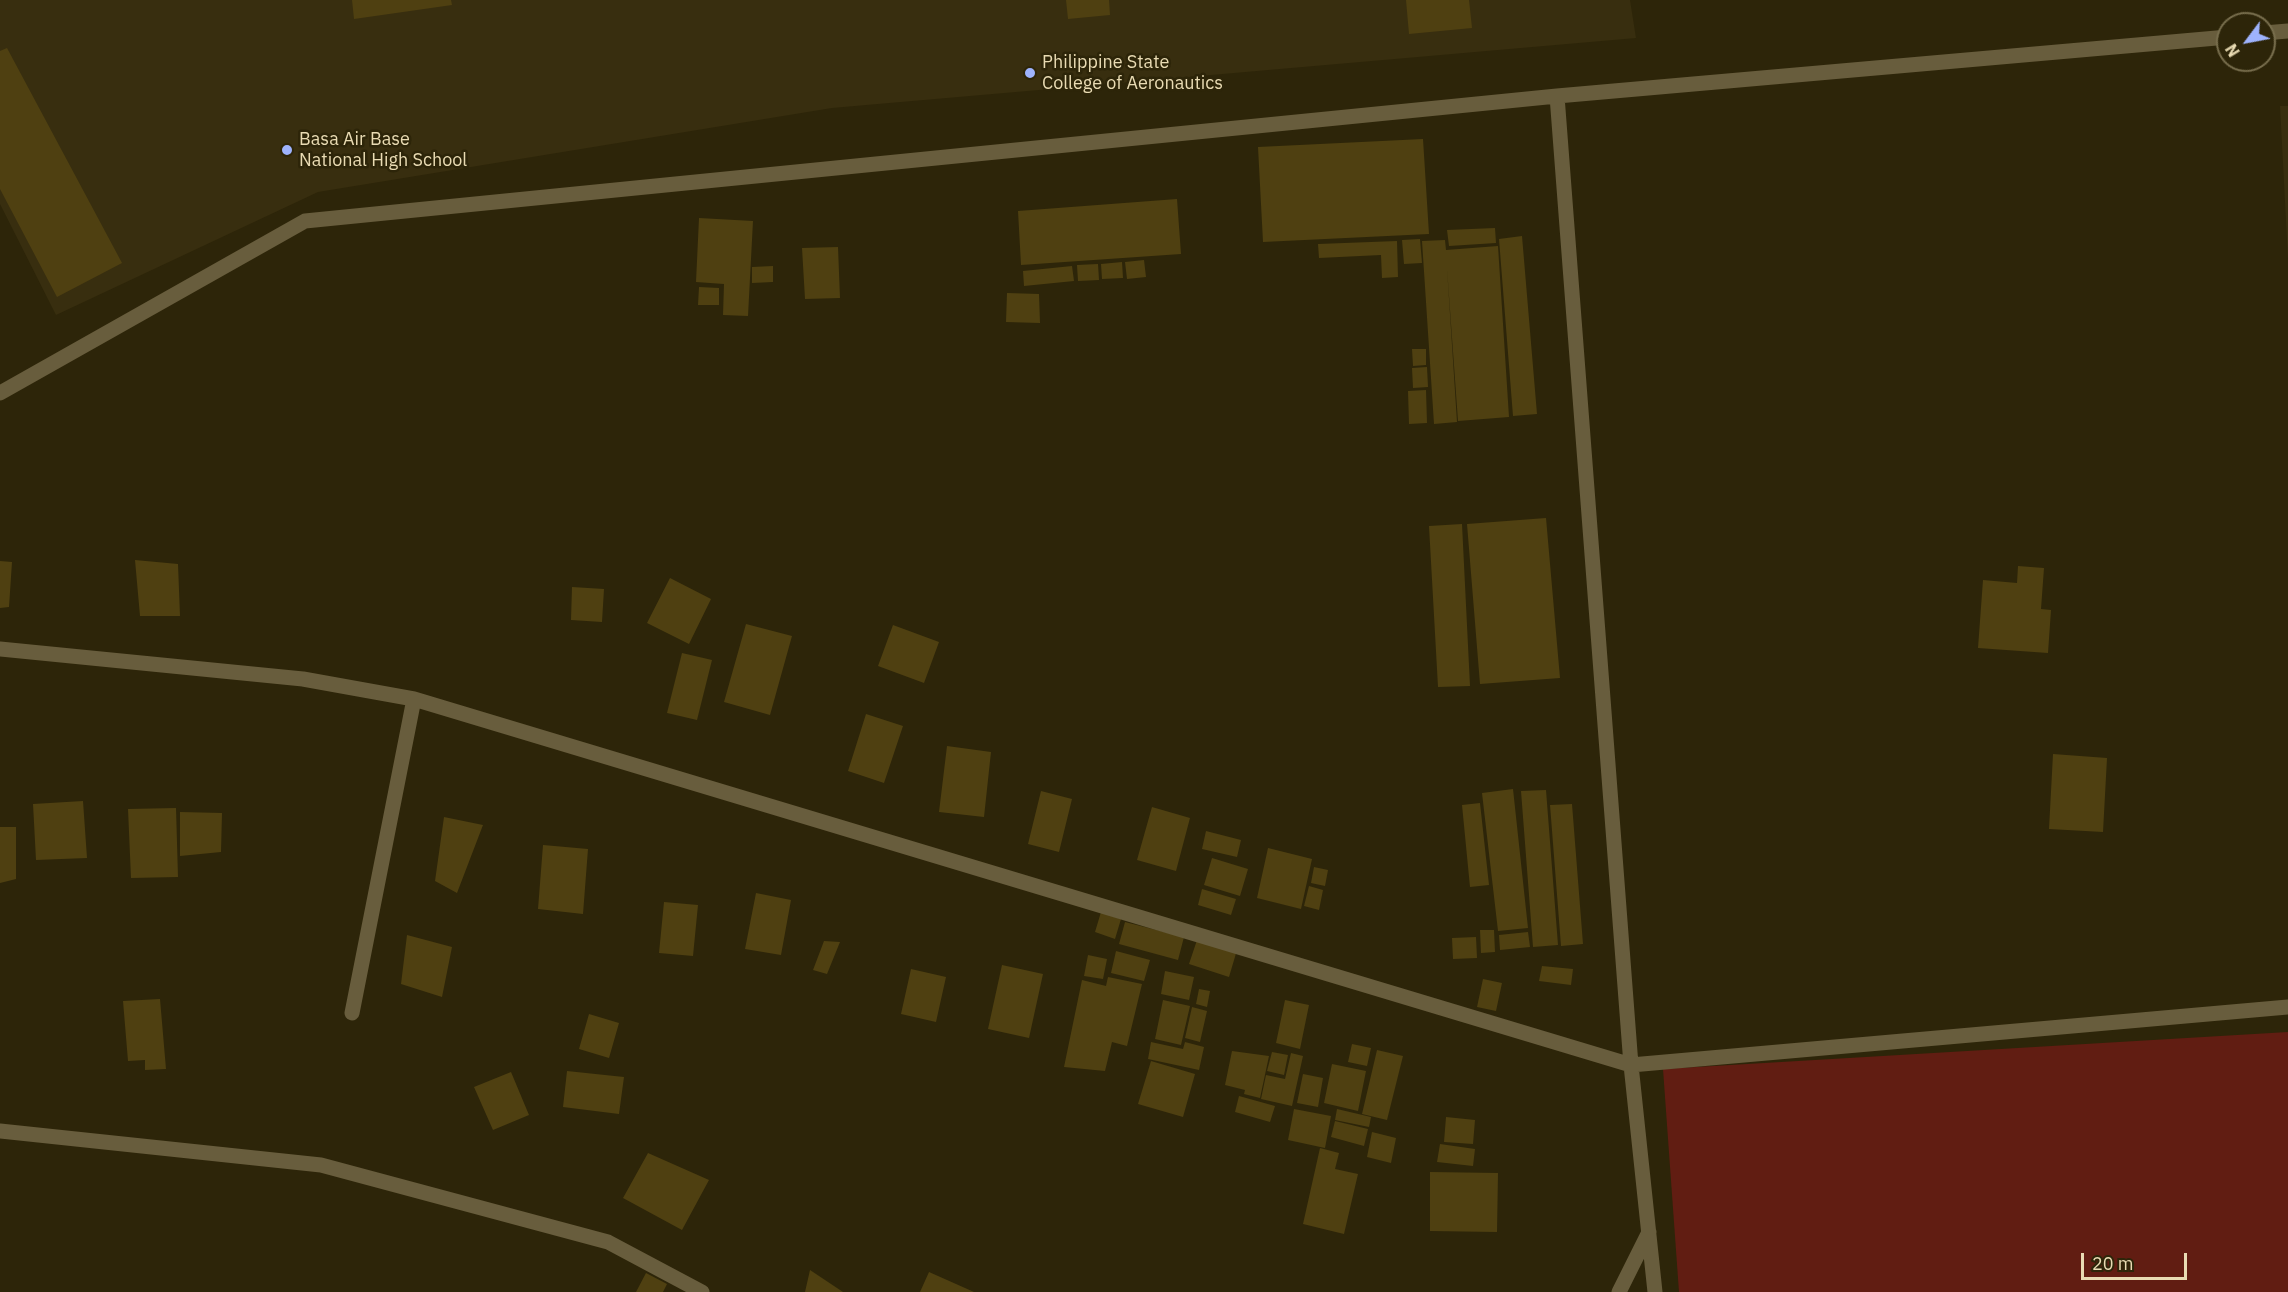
<!DOCTYPE html>
<style>
body{margin:0}
#map{position:relative;width:2288px;height:1292px;overflow:hidden;background:#2d2509;font-family:"IBM Plex Sans",sans-serif}
canvas{display:block}
.north{position:absolute;left:2216px;top:12px;width:60px;height:60px;box-sizing:border-box;background:#2d2509;border:2px solid #786e4d;border-radius:50%;rotate:238deg;font-size:16px;font-weight:700;line-height:24px;text-align:center;color:#e9dbb3}
.north::after{content:'';display:block;margin:auto;width:21px;height:27px;background:#9eb3fd;clip-path:polygon(50% 0,100% 100%,50% 72%,0 100%)}
.scale{position:absolute;left:2081px;top:1253px;width:106px;height:27px;box-sizing:border-box;border:3px solid #e9dbb3;border-top:0;padding-left:8px;font-size:18px;line-height:21px;white-space:nowrap;color:#e9dbb3;-webkit-text-stroke:4px #2d2509;paint-order:stroke}
</style>
<div id="map">
<canvas width="2288" height="1292"></canvas>
<div class="north">N</div>
<div class="scale">20 m</div>
</div>
<script>
const ctx = document.querySelector('canvas').getContext('2d');
ctx.lineJoin = 'round';
function fill(path, color) {
  ctx.fillStyle = color;
  ctx.fill(path, 'evenodd');
}
function poly(rows) {
  const path = new Path2D();
  for (const r of rows) {
    path.moveTo(r[0], r[1]);
    for (let i = 2; i < r.length; i += 2) path.lineTo(r[i], r[i + 1]);
  }
  return path;
}
function stroke(path, color, width, dash) {
  ctx.strokeStyle = color;
  ctx.lineWidth = width;
  ctx.lineCap = dash ? 'butt' : 'round';
  ctx.setLineDash(dash || []);
  ctx.stroke(path);
}
function drawText(font, color, halo, rows, align = 'center') {
  ctx.font = font + ' "IBM Plex Sans",sans-serif';
  ctx.lineWidth = 5;
  ctx.setLineDash([]);
  ctx.textBaseline = 'middle';
  ctx.strokeStyle = halo;
  ctx.fillStyle = color;
  for (const [text, x, y, turn = 0] of rows) {
    ctx.save();
    ctx.translate(x, y);
    ctx.rotate((+turn || 0) * Math.PI / 180);
    ctx.textAlign = isNaN(turn) ? turn : align;
    if (halo) ctx.strokeText(text, 0, 0);
    ctx.fillText(text, 0, 0);
    ctx.restore();
  }
}
fill(poly([
 [0,0,1630,0,1636,38,832,108,318,192,56,315,0,204],
 [2280,106,2288,106,2288,259]
]), '#382e0f');
fill(poly([
 [2288,1032,2288,1292,1679,1292,1663,1069]
]), '#611d12');
fill(poly([
 [352,0,451,0,452,5,354,19],
 [1066,0,1109,0,1110,15,1068,19],
 [1406,0,1469,0,1472,28,1409,34],
 [7,48,122,263,57,297,0,189,0,51],
 [1423,139,1429,234,1263,242,1258,147],
 [1177,199,1181,254,1021,265,1018,211],
 [699,218,753,221,748,316,723,315,724,284,696,282],
 [1495,228,1496,243,1449,246,1447,230],
 [1522,236,1537,414,1513,416,1499,239],
 [1420,239,1422,263,1404,264,1402,240],
 [1445,240,1446,250,1498,246,1509,417,1458,421,1447,268,1457,422,1434,424,1422,241],
 [1397,241,1398,277,1382,278,1381,255,1319,258,1318,244],
 [838,247,840,298,805,299,802,248],
 [1144,260,1146,277,1127,279,1125,262],
 [1122,262,1123,278,1102,279,1101,264],
 [1098,264,1099,280,1078,281,1077,265],
 [773,266,773,282,752,283,752,267],
 [1072,266,1074,281,1024,286,1023,271],
 [699,287,719,288,719,305,698,305],
 [1007,293,1039,294,1040,323,1006,322],
 [1412,349,1426,349,1426,365,1413,366],
 [1427,367,1428,387,1413,388,1412,368],
 [1426,390,1427,423,1409,424,1408,391],
 [1546,518,1560,678,1480,684,1467,524],
 [1462,524,1470,686,1438,687,1429,526],
 [135,560,178,564,180,616,140,616],
 [0,561,12,562,9,607,0,608],
 [2018,566,2044,568,2041,609,2051,610,2048,653,1978,648,1983,580,2017,583],
 [670,578,711,599,689,644,647,623],
 [572,587,604,589,602,622,571,620],
 [746,624,792,636,770,715,724,702],
 [893,625,939,642,924,683,878,666],
 [682,653,712,660,697,720,667,713],
 [866,714,903,726,884,783,848,771],
 [947,746,991,752,984,817,939,812],
 [2053,754,2107,758,2103,832,2049,829],
 [1513,789,1528,928,1498,931,1482,793],
 [1546,790,1558,945,1533,947,1521,791],
 [1041,791,1072,799,1059,852,1028,844],
 [83,801,87,858,36,860,33,804],
 [1480,803,1489,885,1470,887,1462,805],
 [1572,804,1583,944,1561,946,1550,805],
 [1152,807,1190,818,1176,871,1137,860],
 [176,808,178,877,131,878,128,809],
 [180,812,222,813,221,852,180,856],
 [444,817,483,825,457,893,435,881],
 [0,827,16,827,16,879,0,883],
 [1206,831,1241,840,1237,857,1202,849],
 [543,845,588,849,583,914,538,909],
 [1268,848,1312,859,1301,909,1257,898],
 [1212,858,1248,869,1240,896,1204,885],
 [1314,867,1328,870,1325,886,1311,883],
 [1309,886,1323,890,1319,910,1304,906],
 [1202,889,1236,899,1231,915,1198,905],
 [756,893,791,900,781,955,745,949],
 [664,902,698,905,693,956,659,953],
 [1101,912,1121,919,1115,939,1095,932],
 [1125,922,1184,937,1178,960,1119,944],
 [1480,930,1494,930,1495,952,1481,953],
 [1528,932,1530,947,1500,950,1499,935],
 [407,935,452,947,442,997,401,984],
 [1198,937,1237,950,1229,977,1189,964],
 [1476,937,1477,958,1453,959,1452,938],
 [824,941,840,942,827,974,813,970],
 [1116,951,1150,960,1144,981,1111,973],
 [1088,955,1107,959,1103,979,1084,976],
 [1002,965,1043,974,1029,1038,988,1029],
 [1542,966,1573,969,1571,985,1539,981],
 [911,969,946,977,936,1022,901,1014],
 [1165,971,1194,977,1189,1000,1161,994],
 [1108,977,1142,984,1127,1046,1112,1042,1105,1071,1064,1067,1082,980,1106,986],
 [1483,979,1502,983,1496,1011,1477,1007],
 [1199,989,1210,991,1207,1007,1196,1004],
 [160,999,166,1069,145,1070,145,1060,128,1061,123,1001],
 [1163,1000,1190,1006,1181,1045,1155,1039],
 [1285,1000,1309,1005,1300,1049,1276,1043],
 [1192,1007,1207,1011,1200,1042,1185,1038],
 [589,1014,619,1023,609,1058,579,1049],
 [1151,1042,1183,1049,1185,1042,1204,1047,1199,1070,1148,1059],
 [1352,1044,1371,1048,1367,1066,1348,1062],
 [1377,1050,1403,1056,1387,1120,1362,1114],
 [1232,1051,1269,1056,1260,1098,1244,1094,1245,1090,1225,1085],
 [1272,1052,1288,1055,1284,1075,1267,1071],
 [1291,1053,1303,1056,1292,1106,1261,1099,1266,1075,1285,1079],
 [1151,1061,1195,1074,1183,1117,1138,1104],
 [1332,1064,1366,1071,1358,1111,1324,1103],
 [567,1071,624,1077,619,1114,563,1107],
 [511,1072,529,1115,493,1130,474,1087],
 [1303,1074,1323,1078,1318,1107,1297,1103],
 [1239,1096,1275,1106,1270,1122,1235,1112],
 [1294,1109,1331,1116,1325,1148,1288,1140],
 [1337,1109,1371,1117,1369,1127,1335,1120],
 [1446,1117,1475,1120,1473,1144,1444,1142],
 [1335,1121,1368,1129,1364,1146,1331,1137],
 [1372,1132,1396,1138,1391,1163,1367,1157],
 [1440,1144,1475,1149,1473,1166,1437,1162],
 [1320,1148,1339,1153,1335,1169,1358,1174,1344,1234,1303,1224],
 [648,1153,709,1180,682,1230,623,1198],
 [1430,1172,1498,1173,1497,1232,1430,1231],
 [810,1270,843,1292,805,1292],
 [929,1272,974,1292,920,1292],
 [646,1273,667,1284,663,1292,636,1292]
]), '#4f4011');
stroke(poly([
 [2264,33,2288,31],
 [1557,96,1631,1065,1655,1292],
 [0,393,305,221,1557,96,2228,37],
 [0,649,303,679,414,699,1631,1065,2288,1007],
 [352,1013,414,699],
 [0,1131,321,1165,608,1242,702,1292],
 [1619,1292,1649,1232]
]), '#685d3d', 15);
for (const [x, y, r, color] of [
 [1030,73,6,"#9eb3fd"],
 [287,150,6,"#9eb3fd"]
]) {
  const dot = new Path2D();
  dot.arc(x, y, r, 0, 2 * Math.PI);
  ctx.fillStyle = color;
  ctx.fill(dot);
  stroke(dot, '#2d2509', 2);
}
drawText('18px', '#e9dbb3', '#2d2509', [
 ["Philippine State",1042,63],
 ["College of Aeronautics",1042,84],
 ["Basa Air Base",299,140],
 ["National High School",299,161]
], 'left');
</script>
